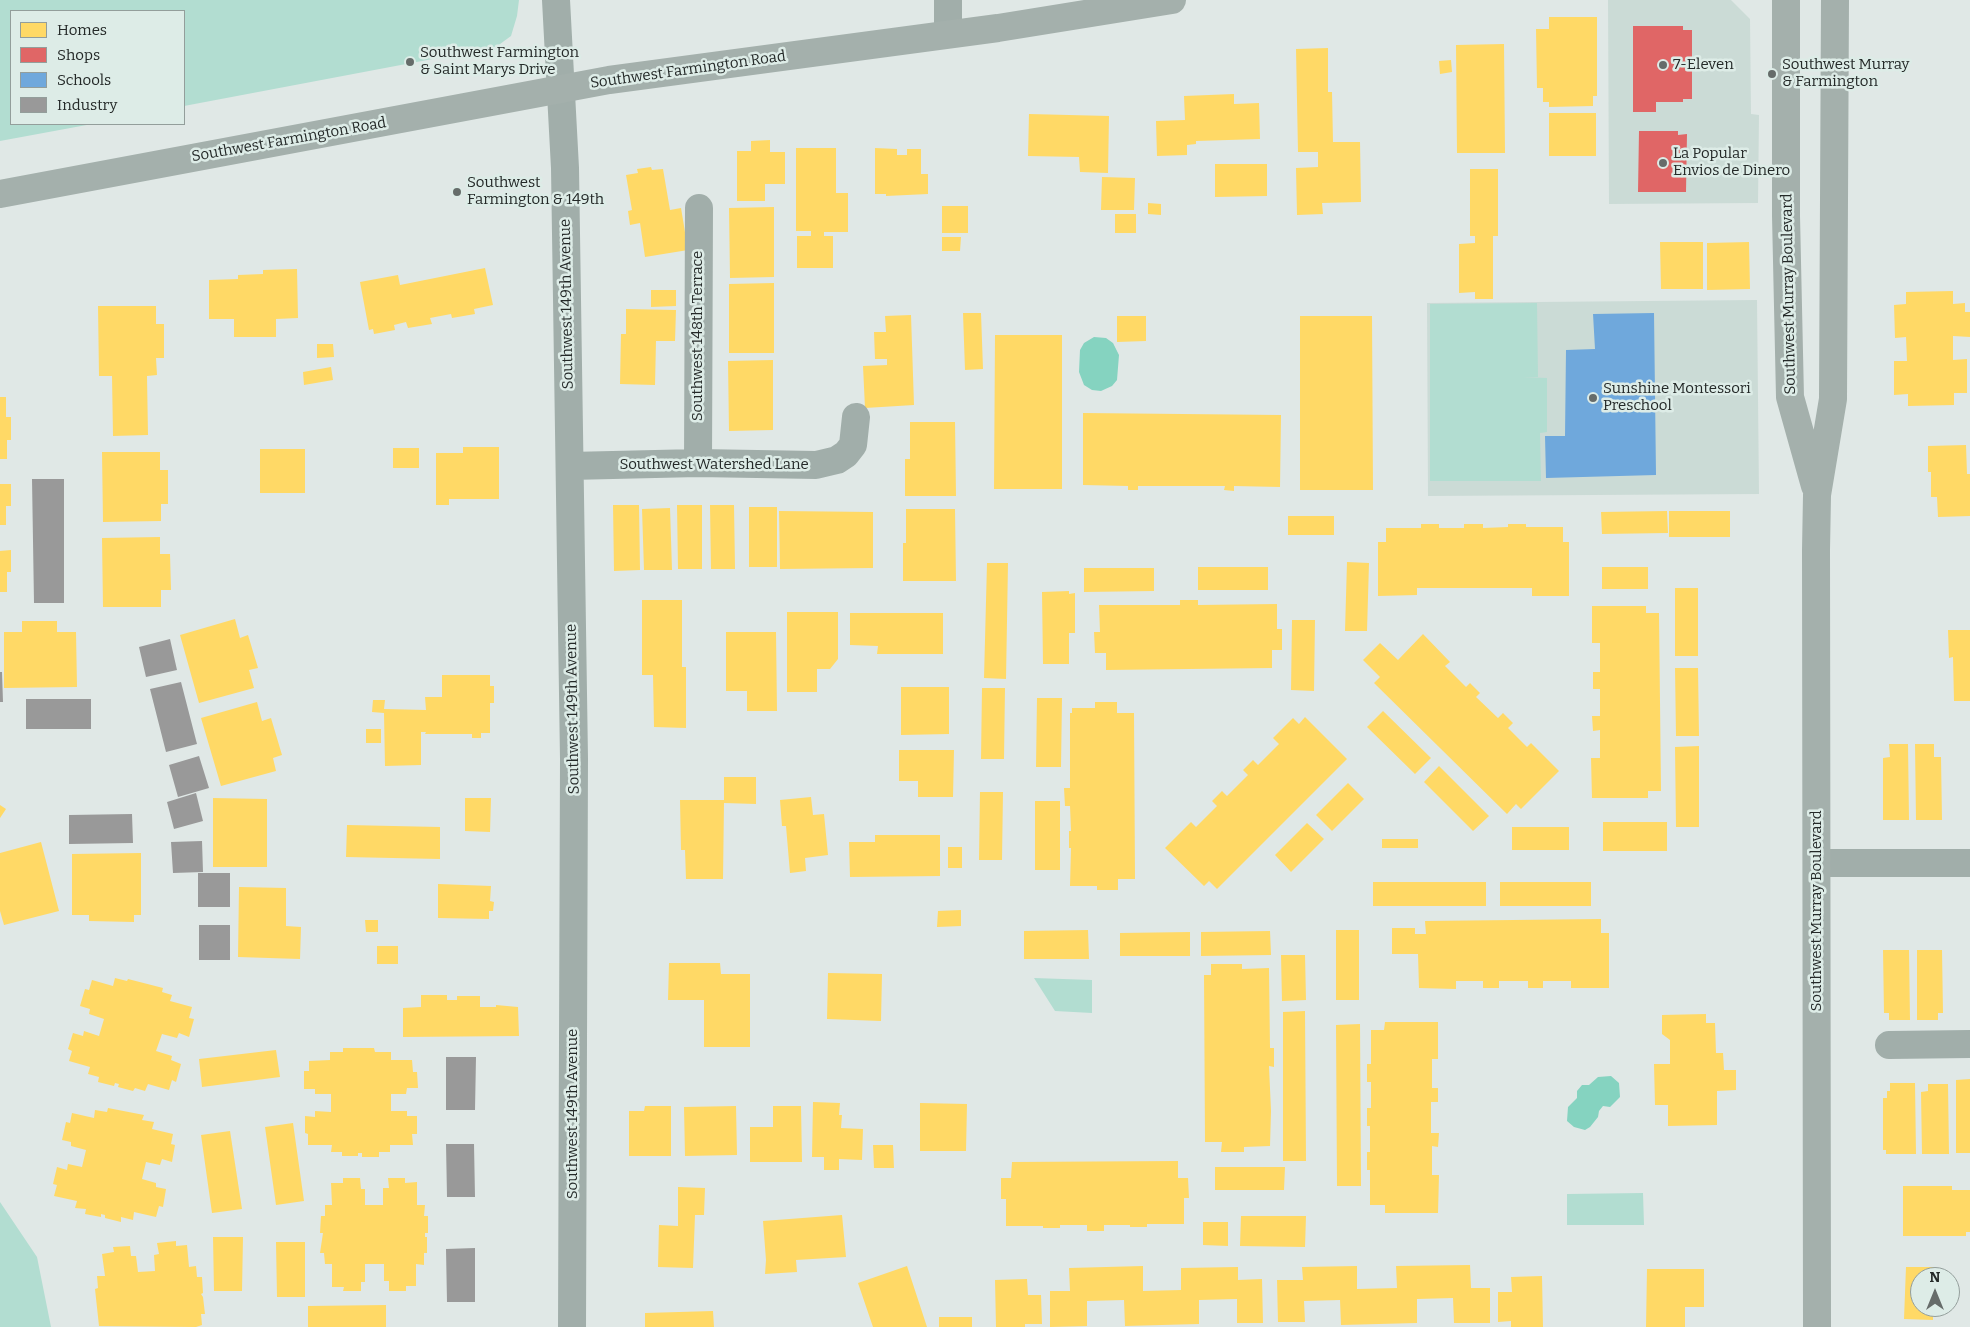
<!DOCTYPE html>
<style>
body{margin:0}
#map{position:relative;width:1970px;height:1327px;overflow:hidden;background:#e0e8e6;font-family:Bitter,serif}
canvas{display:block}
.legend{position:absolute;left:10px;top:10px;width:175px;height:115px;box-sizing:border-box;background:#ddece7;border:1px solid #939e9b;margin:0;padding:6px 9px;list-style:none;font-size:15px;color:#242928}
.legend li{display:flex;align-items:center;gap:10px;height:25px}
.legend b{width:25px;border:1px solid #939e9b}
.north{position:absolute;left:1910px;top:1267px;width:50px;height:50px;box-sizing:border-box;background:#ddece7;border:1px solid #939e9b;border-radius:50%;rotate:0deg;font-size:14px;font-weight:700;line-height:20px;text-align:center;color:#242928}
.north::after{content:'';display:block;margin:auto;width:18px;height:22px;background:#666c6a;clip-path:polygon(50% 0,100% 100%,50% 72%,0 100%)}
</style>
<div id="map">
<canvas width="1970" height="1327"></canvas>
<ul class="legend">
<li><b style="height:14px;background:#ffd966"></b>Homes</li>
<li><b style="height:14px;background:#e06666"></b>Shops</li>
<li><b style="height:14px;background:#6fa8dc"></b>Schools</li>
<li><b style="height:14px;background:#999"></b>Industry</li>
</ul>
<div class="north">N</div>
</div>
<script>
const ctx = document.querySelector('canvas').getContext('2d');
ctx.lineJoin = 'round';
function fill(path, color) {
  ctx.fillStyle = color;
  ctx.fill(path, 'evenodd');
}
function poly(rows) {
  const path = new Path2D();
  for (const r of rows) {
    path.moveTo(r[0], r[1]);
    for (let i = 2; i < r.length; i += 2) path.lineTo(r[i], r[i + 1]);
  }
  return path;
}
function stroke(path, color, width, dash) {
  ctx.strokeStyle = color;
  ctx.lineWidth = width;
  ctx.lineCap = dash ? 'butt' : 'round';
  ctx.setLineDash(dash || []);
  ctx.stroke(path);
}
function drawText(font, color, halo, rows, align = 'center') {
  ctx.font = font + ' Bitter,serif';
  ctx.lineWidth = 5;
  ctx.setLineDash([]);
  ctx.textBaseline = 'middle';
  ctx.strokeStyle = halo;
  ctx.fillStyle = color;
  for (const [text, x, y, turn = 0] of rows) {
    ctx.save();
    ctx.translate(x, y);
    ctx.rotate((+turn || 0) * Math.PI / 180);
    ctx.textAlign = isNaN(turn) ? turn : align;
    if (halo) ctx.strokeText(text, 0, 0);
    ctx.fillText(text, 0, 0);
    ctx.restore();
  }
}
fill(poly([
 [1608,0,1731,0,1750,19,1751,114,1759,115,1758,203,1609,204],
 [1757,300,1759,494,1428,496,1427,303]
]), '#cbdbd6');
fill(poly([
 [0,0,519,0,517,16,511,36,496,47,184,106,184,11,11,11,11,124,92,124,0,141],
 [1537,303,1538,377,1523,377,1547,378,1547,432,1540,433,1541,481,1430,481,1430,304],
 [1034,978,1092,980,1092,1013,1055,1011],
 [1643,1193,1644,1225,1567,1225,1567,1194],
 [0,1202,37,1257,51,1327,0,1327]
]), '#b2ddd1');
fill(poly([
 [1094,337,1106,338,1113,343,1119,355,1117,380,1112,386,1101,391,1092,390,1084,385,1079,372,1080,350,1084,343],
 [1611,1076,1619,1083,1620,1097,1610,1107,1603,1106,1599,1111,1598,1117,1590,1127,1585,1130,1574,1127,1567,1121,1568,1107,1577,1098,1577,1091,1582,1085,1589,1085,1598,1077]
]), '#85d3c0');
fill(poly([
 [1549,17,1597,17,1597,96,1593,96,1593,106,1549,107,1549,102,1543,102,1543,88,1537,88,1536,29,1549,29],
 [1504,44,1505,153,1457,153,1456,45],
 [1328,48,1328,92,1332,92,1333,142,1360,142,1361,202,1322,203,1323,214,1297,215,1296,168,1318,167,1318,152,1298,152,1296,49],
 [1451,60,1452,72,1440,74,1439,61],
 [1234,94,1234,104,1259,103,1260,139,1196,141,1196,144,1187,145,1187,155,1157,156,1156,121,1185,120,1184,96],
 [1549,113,1596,113,1596,156,1549,156],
 [1029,114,1109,116,1108,173,1080,172,1079,157,1028,156],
 [770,140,770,152,785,152,785,184,765,184,765,201,737,201,737,151,751,151,751,141],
 [796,148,836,148,836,193,848,193,848,232,824,232,824,236,833,236,833,268,797,268,797,236,811,236,811,231,796,231],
 [875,148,897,149,897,155,907,155,907,149,921,149,921,174,928,174,928,194,886,196,886,194,875,194],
 [1215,164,1267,164,1267,196,1215,197],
 [651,167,652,170,663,169,670,210,681,208,688,250,645,257,640,223,630,225,628,211,632,210,626,175,638,173,637,169],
 [1470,169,1498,169,1498,236,1493,236,1493,299,1475,299,1475,292,1459,293,1459,244,1475,243,1475,236,1470,236],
 [1102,177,1135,178,1134,210,1101,210],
 [1148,203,1161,204,1161,215,1148,214],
 [942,206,968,206,968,233,942,233],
 [774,207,774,277,730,278,729,208],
 [1115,214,1136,214,1136,233,1115,233],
 [942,237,961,237,960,251,942,251],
 [1660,242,1703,242,1703,289,1661,289],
 [1749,242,1750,289,1707,290,1707,243],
 [485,268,493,305,474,309,475,314,452,318,451,314,430,318,432,324,408,328,406,322,394,325,395,330,374,334,373,329,369,330,360,282,398,275,400,285],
 [297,269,298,318,276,319,276,337,234,337,234,319,209,319,209,280,238,279,238,275,263,274,263,270],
 [774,283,774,353,729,353,729,284],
 [651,290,676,290,676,306,651,307],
 [1953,291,1953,304,1965,303,1965,312,1970,312,1970,337,1953,336,1953,360,1967,359,1967,393,1954,393,1954,405,1908,406,1908,394,1894,395,1894,361,1907,361,1906,337,1895,338,1894,305,1906,304,1906,292],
 [98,306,156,306,156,324,164,324,164,358,156,358,157,375,147,376,148,435,113,436,112,376,99,376],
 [626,309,676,310,675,341,656,341,655,385,620,384,621,334,626,334],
 [963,313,981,313,983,369,965,370],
 [911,315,914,405,865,408,863,366,887,365,887,359,875,359,874,332,886,332,885,316],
 [1117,316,1146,316,1146,341,1117,342],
 [1300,316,1372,316,1373,490,1300,490],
 [995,335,1062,335,1062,489,994,489],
 [317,344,333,344,334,357,317,358],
 [773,360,773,430,729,431,728,361],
 [331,367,333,380,304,385,303,372],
 [0,397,6,397,6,417,11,417,11,440,7,440,7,459,0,459],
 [1083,413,1281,415,1280,487,1234,486,1234,491,1224,490,1225,486,1138,486,1138,490,1128,490,1128,486,1083,485],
 [910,422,955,422,956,496,905,496,905,459,910,459],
 [1966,445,1967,474,1970,474,1970,516,1938,517,1937,497,1931,497,1931,472,1928,472,1928,446],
 [463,447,499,447,499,499,449,499,449,505,436,505,436,453,463,453],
 [393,448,419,448,419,468,393,468],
 [260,449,305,449,305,493,260,493],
 [102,452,160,452,160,470,168,470,168,504,161,504,161,521,103,522],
 [0,484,11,484,11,506,6,506,6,525,0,525],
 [613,505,639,505,640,570,614,571],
 [677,505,702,505,702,569,678,569],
 [710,505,734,505,735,569,711,569],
 [749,507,777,507,777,567,749,567],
 [670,508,672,570,644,570,642,509],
 [906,509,955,509,956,581,903,581,903,543,906,543],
 [779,511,873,512,873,568,780,569],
 [1667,511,1668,533,1602,534,1601,512],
 [1669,511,1730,511,1730,537,1669,537],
 [1288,516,1334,516,1334,535,1288,535],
 [1421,524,1439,524,1439,528,1464,528,1464,524,1483,524,1483,528,1508,527,1508,524,1526,524,1526,527,1563,527,1563,542,1569,542,1569,596,1532,596,1532,588,1417,588,1417,595,1378,596,1378,542,1386,542,1386,528,1421,528],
 [160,537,160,554,170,554,171,590,161,590,161,607,103,607,102,538],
 [11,550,11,572,7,572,7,592,0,592,0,551],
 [1347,562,1369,563,1367,631,1345,631],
 [987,563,1008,563,1006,679,984,678],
 [1198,567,1268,567,1268,590,1198,590],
 [1602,567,1648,567,1648,589,1602,589],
 [1084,568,1154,568,1154,591,1084,592],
 [1675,588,1698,588,1698,656,1675,656],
 [1069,591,1069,594,1075,593,1075,633,1069,633,1069,664,1043,664,1042,592],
 [642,600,682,600,682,667,686,667,686,728,654,727,653,675,642,675],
 [1180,600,1198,600,1198,605,1277,604,1277,629,1282,629,1282,650,1272,650,1272,668,1106,670,1106,653,1095,653,1094,632,1100,632,1099,605,1180,605],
 [1592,606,1646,606,1646,613,1659,613,1661,791,1648,791,1648,798,1592,798,1591,758,1600,758,1600,730,1593,731,1592,716,1600,716,1600,689,1593,689,1593,672,1600,672,1600,643,1592,643],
 [787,612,838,612,838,659,830,669,817,669,817,692,787,692],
 [850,613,943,613,943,654,877,654,878,646,850,645],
 [235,619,240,638,248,635,258,668,249,670,254,688,199,703,180,635],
 [1292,620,1315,620,1314,691,1291,690],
 [22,621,57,621,57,632,76,632,77,687,4,688,4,632,22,632],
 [1948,630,1970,630,1970,701,1954,701,1953,657,1949,658],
 [726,632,776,632,777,711,747,711,747,691,726,691],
 [1423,634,1450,662,1445,666,1466,687,1470,683,1480,693,1476,697,1498,718,1503,713,1513,723,1508,728,1527,747,1531,743,1559,771,1521,809,1516,804,1507,814,1374,683,1380,677,1363,660,1380,643,1398,660],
 [1675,668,1698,668,1699,736,1676,736],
 [442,675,490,675,490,686,494,686,494,703,490,703,490,733,481,733,481,738,472,738,472,734,425,734,426,732,421,732,421,765,385,766,384,713,372,712,373,700,385,700,384,709,426,710,425,697,442,697],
 [901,687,949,687,949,734,901,735],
 [982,688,1005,688,1004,759,981,759],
 [1037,698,1062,698,1061,767,1036,767],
 [257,702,262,721,271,718,282,755,273,758,276,771,221,786,201,718],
 [1095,702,1117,702,1117,713,1134,713,1135,879,1118,879,1118,890,1097,890,1097,886,1070,886,1071,848,1069,848,1069,831,1071,831,1070,806,1065,806,1064,788,1070,788,1070,713,1072,713,1072,708,1095,708],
 [1383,711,1431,758,1415,774,1367,727],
 [1305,717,1347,759,1217,889,1209,881,1204,886,1165,848,1191,822,1196,827,1217,806,1212,801,1222,791,1227,796,1248,775,1243,770,1253,760,1258,765,1279,744,1273,738,1293,718,1299,724],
 [366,729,381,729,381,743,366,743],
 [1889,744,1908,744,1909,820,1883,820,1883,758,1890,757],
 [1915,744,1934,744,1934,757,1941,757,1942,820,1916,820],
 [1699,746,1699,827,1676,827,1675,747],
 [899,750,954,750,953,797,918,797,918,781,899,781],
 [1439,766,1489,816,1473,831,1424,782],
 [724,777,756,777,756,804,724,803,723,879,686,879,685,850,681,850,680,800,724,800],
 [1348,783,1364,799,1332,831,1316,815],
 [980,792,1003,792,1002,860,979,860],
 [811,797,813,815,824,814,828,855,805,858,806,871,790,873,786,826,782,826,780,800],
 [213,798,267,799,267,867,213,867],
 [465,798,491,798,490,832,465,831],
 [1035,801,1060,801,1060,870,1035,870],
 [0,805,6,809,0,818],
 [1603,822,1667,822,1667,851,1603,851],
 [1307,823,1324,839,1291,872,1275,855],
 [347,825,440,827,440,859,346,857],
 [1512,827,1569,827,1569,850,1512,850],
 [875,835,940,835,940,876,850,877,849,842,875,842],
 [1382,839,1418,839,1418,848,1382,848],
 [41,842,59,911,4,925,0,911,0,853],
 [948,847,962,847,962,868,948,868],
 [141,853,141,915,134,915,134,922,89,921,89,915,72,915,72,854],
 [1373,882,1486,882,1486,906,1373,906],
 [1500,882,1591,882,1591,906,1500,906],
 [438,884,491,886,490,901,494,902,493,911,489,911,489,919,438,918],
 [239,887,286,888,286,926,301,927,300,959,238,957],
 [961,910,961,926,937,927,938,911],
 [1601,919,1601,933,1609,933,1609,988,1571,988,1571,981,1543,981,1543,988,1528,988,1528,981,1499,981,1499,988,1483,988,1483,981,1456,981,1456,989,1419,988,1418,954,1392,954,1392,928,1415,928,1415,934,1426,934,1425,921],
 [365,920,378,920,378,932,366,932],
 [1088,930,1089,959,1024,959,1024,931],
 [1336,930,1359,930,1359,1000,1336,1000],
 [1270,931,1271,955,1201,956,1201,932],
 [1190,932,1190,956,1120,956,1120,933],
 [377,946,398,946,398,964,377,964],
 [1883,950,1909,950,1910,1020,1889,1020,1889,1013,1884,1013],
 [1917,950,1942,950,1943,1013,1938,1013,1938,1020,1917,1020],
 [1281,955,1305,955,1306,1000,1282,1001],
 [669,963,720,963,721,974,750,974,750,1047,704,1047,704,1000,668,1000],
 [1211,964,1242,964,1242,969,1269,968,1270,1048,1274,1048,1274,1067,1269,1066,1271,1111,1270,1146,1244,1147,1244,1152,1221,1152,1222,1142,1205,1142,1204,975,1211,975],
 [828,973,882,974,881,1021,827,1019],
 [115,978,127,981,128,979,163,988,162,992,172,995,170,1001,192,1007,189,1018,194,1019,189,1037,179,1033,177,1038,162,1034,156,1051,172,1056,171,1060,181,1064,176,1082,172,1080,169,1090,148,1084,145,1091,135,1088,133,1091,118,1087,119,1084,115,1083,114,1086,98,1082,99,1077,88,1074,90,1067,69,1061,72,1051,68,1049,73,1033,83,1036,84,1031,99,1036,104,1019,89,1014,90,1009,80,1006,85,989,89,990,92,980,113,986],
 [421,995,447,995,447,1000,457,1000,457,996,480,996,480,1007,496,1007,496,1005,518,1007,519,1036,403,1037,403,1008,421,1007],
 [1305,1011,1306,1161,1283,1161,1283,1012],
 [1706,1014,1706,1023,1715,1023,1716,1053,1723,1053,1724,1070,1736,1070,1736,1090,1717,1091,1717,1125,1668,1126,1668,1105,1655,1105,1654,1064,1670,1064,1670,1040,1662,1034,1662,1015],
 [1385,1022,1438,1022,1438,1059,1432,1059,1432,1088,1438,1088,1438,1102,1431,1102,1431,1133,1439,1133,1438,1147,1432,1146,1432,1175,1439,1175,1438,1213,1385,1213,1385,1205,1370,1205,1370,1170,1367,1170,1367,1152,1370,1152,1370,1126,1367,1126,1367,1108,1371,1108,1371,1082,1367,1082,1367,1064,1371,1064,1371,1030,1384,1030],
 [1360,1024,1361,1186,1337,1186,1336,1025],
 [343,1048,374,1048,375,1052,391,1052,391,1060,412,1060,413,1072,417,1072,418,1088,407,1088,406,1094,391,1094,391,1111,407,1111,407,1116,417,1116,417,1134,412,1134,413,1145,390,1145,390,1152,379,1152,379,1157,362,1157,362,1153,358,1153,358,1156,342,1156,342,1152,331,1152,332,1145,308,1145,308,1134,305,1133,305,1116,315,1117,315,1111,331,1112,331,1094,315,1094,315,1089,304,1089,304,1071,309,1071,309,1061,330,1060,330,1052,343,1052],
 [276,1050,280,1077,202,1087,199,1059],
 [1970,1079,1970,1153,1956,1153,1956,1080],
 [1890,1083,1915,1083,1916,1154,1886,1154,1886,1150,1883,1150,1883,1098,1887,1098,1887,1091,1890,1091],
 [1928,1084,1948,1084,1949,1154,1922,1154,1921,1092,1928,1091],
 [813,1102,840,1103,839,1115,842,1115,841,1128,863,1129,862,1160,839,1159,839,1170,824,1170,824,1157,812,1157],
 [920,1103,967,1104,966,1151,920,1151],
 [645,1106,671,1106,671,1156,629,1156,629,1111,644,1111],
 [736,1106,737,1155,685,1156,684,1107],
 [773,1106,801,1106,802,1162,750,1162,750,1127,773,1127],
 [108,1108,144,1115,142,1120,154,1122,152,1129,173,1134,171,1144,175,1145,172,1162,162,1159,160,1165,146,1162,142,1179,156,1183,156,1187,166,1189,163,1207,159,1206,156,1217,134,1212,133,1220,121,1217,121,1222,105,1218,105,1215,101,1214,101,1217,85,1214,86,1209,75,1208,77,1201,54,1196,57,1185,53,1184,57,1167,67,1170,68,1164,82,1167,86,1150,71,1146,71,1142,62,1140,66,1122,70,1123,72,1113,94,1118,95,1110,107,1112],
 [293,1123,304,1201,276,1205,265,1127],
 [230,1131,242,1209,212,1213,201,1135],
 [873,1145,893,1145,894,1168,874,1168],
 [1178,1161,1178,1178,1188,1178,1189,1198,1184,1198,1184,1224,1147,1224,1147,1227,1130,1227,1130,1225,1104,1225,1104,1231,1087,1231,1087,1225,1060,1225,1060,1228,1043,1228,1043,1226,1006,1226,1006,1199,1001,1199,1001,1178,1011,1178,1012,1162],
 [1215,1167,1285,1167,1284,1190,1215,1190],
 [343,1178,360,1178,361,1189,365,1189,365,1205,383,1205,383,1188,389,1188,388,1178,405,1178,405,1183,417,1182,417,1205,425,1205,424,1216,428,1216,428,1233,425,1233,425,1237,427,1237,427,1253,424,1253,424,1265,416,1264,416,1286,406,1286,406,1291,389,1291,389,1281,384,1281,384,1264,365,1264,365,1282,361,1282,361,1291,343,1291,344,1287,332,1287,332,1264,325,1264,324,1253,320,1253,323,1233,320,1233,321,1216,325,1216,325,1205,332,1205,331,1183,343,1183],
 [1903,1186,1952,1186,1952,1190,1970,1190,1970,1232,1966,1232,1966,1236,1903,1236],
 [678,1187,705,1188,704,1215,695,1215,693,1268,658,1267,659,1225,678,1226],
 [842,1215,846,1257,796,1260,797,1272,765,1274,766,1260,763,1221],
 [1241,1216,1306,1216,1305,1247,1240,1246],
 [1203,1222,1228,1222,1228,1246,1203,1245],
 [213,1237,243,1237,242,1291,214,1291],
 [176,1241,176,1246,187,1245,189,1267,196,1266,197,1277,202,1277,203,1293,201,1294,203,1297,205,1314,201,1314,202,1325,196,1327,99,1326,95,1289,98,1288,97,1276,105,1276,102,1254,114,1252,113,1247,130,1246,131,1256,136,1256,138,1272,155,1271,154,1255,159,1254,157,1243],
 [276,1242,305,1242,305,1297,277,1297],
 [1470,1265,1471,1288,1490,1288,1490,1323,1454,1323,1453,1298,1417,1299,1417,1323,1341,1325,1340,1300,1304,1301,1305,1322,1278,1322,1277,1280,1303,1280,1302,1267,1357,1266,1357,1289,1397,1288,1396,1266],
 [907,1266,927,1327,873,1327,858,1283],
 [1143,1266,1143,1291,1181,1290,1181,1268,1238,1267,1238,1280,1262,1279,1263,1323,1237,1323,1237,1299,1199,1300,1199,1324,1125,1326,1124,1300,1087,1301,1087,1326,1050,1327,1050,1291,1070,1291,1069,1268],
 [1906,1267,1934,1267,1934,1277,1920,1277,1920,1307,1933,1307,1933,1320,1904,1319],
 [1647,1269,1704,1269,1704,1307,1685,1307,1685,1327,1646,1327],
 [1542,1276,1543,1327,1511,1327,1511,1321,1498,1322,1498,1292,1512,1292,1511,1277],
 [1027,1279,1028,1295,1041,1295,1042,1324,1025,1324,1025,1327,996,1327,995,1280],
 [386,1305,386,1327,308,1327,308,1306],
 [713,1311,714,1327,645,1327,645,1313],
 [939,1317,972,1317,972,1327,939,1327]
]), '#ffd966');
fill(poly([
 [1633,26,1683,26,1683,30,1692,30,1692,99,1683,99,1683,102,1656,102,1656,112,1633,112],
 [1639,131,1678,131,1678,135,1687,134,1686,192,1638,192]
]), '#e06666');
fill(poly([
 [1654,313,1656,475,1546,478,1545,436,1565,436,1566,350,1595,349,1593,314]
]), '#6fa8dc');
fill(poly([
 [32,479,64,479,64,603,34,603],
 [170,639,177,670,146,677,139,647],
 [0,672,2,672,3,702,0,702],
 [181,682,197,744,166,752,150,689],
 [26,699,91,699,91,729,26,729],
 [199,756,209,788,178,797,169,765],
 [196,793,203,821,174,829,167,802],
 [132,814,133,843,69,844,69,815],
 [202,841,203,872,173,873,171,842],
 [198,873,230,873,230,907,198,907],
 [199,925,230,925,230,960,199,960],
 [446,1057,476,1057,475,1110,446,1110],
 [446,1144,474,1144,475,1197,447,1197],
 [475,1248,475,1302,447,1302,446,1249]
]), '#999');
stroke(poly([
 [556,0,565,168,574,759,572,1327],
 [948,0,948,33],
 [698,463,699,208],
 [570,466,698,463,816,465,837,460,846,454,853,445,856,417],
 [1817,863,1970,863],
 [1889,1045,1970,1044]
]), '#a1aeaa', 28);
stroke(poly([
 [1786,0,1786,216,1790,397,1815,486],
 [0,194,609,80,998,28,1172,0],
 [1817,1327,1816,550,1817,495,1833,399,1835,0]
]), '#a4b0ac', 28);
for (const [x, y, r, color] of [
 [410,62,5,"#666c6a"],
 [1663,65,5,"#666c6a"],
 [1772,74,5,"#666c6a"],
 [1663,163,5,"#666c6a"],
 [457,192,5,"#666c6a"],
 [1593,398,5,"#666c6a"]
]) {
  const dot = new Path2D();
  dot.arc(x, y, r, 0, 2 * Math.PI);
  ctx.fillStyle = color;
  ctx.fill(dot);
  stroke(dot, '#ddece7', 2);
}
drawText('15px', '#242928', '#ddece7', [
 ["Southwest Farmington",420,53],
 ["& Saint Marys Drive",420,70],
 ["7-Eleven",1673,65],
 ["Southwest Murray",1782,65],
 ["& Farmington",1782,82],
 ["La Popular",1673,154],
 ["Envios de Dinero",1673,171],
 ["Southwest",467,183],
 ["Farmington & 149th",467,200],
 ["Sunshine Montessori",1603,389],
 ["Preschool",1603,406]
], 'left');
drawText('15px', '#242928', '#ddece7', [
 ["Southwest Farmington Road",688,70,-8],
 ["Southwest Farmington Road",289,140,-10],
 ["Southwest Murray Boulevard",1789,294,-91],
 ["Southwest 149th Avenue",567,304,-91],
 ["Southwest 148th Terrace",698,336,-90],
 ["Southwest Watershed Lane",714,465],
 ["Southwest 149th Avenue",573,709,-91],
 ["Southwest Murray Boulevard",1817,911,-90],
 ["Southwest 149th Avenue",573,1114,-90]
]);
</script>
